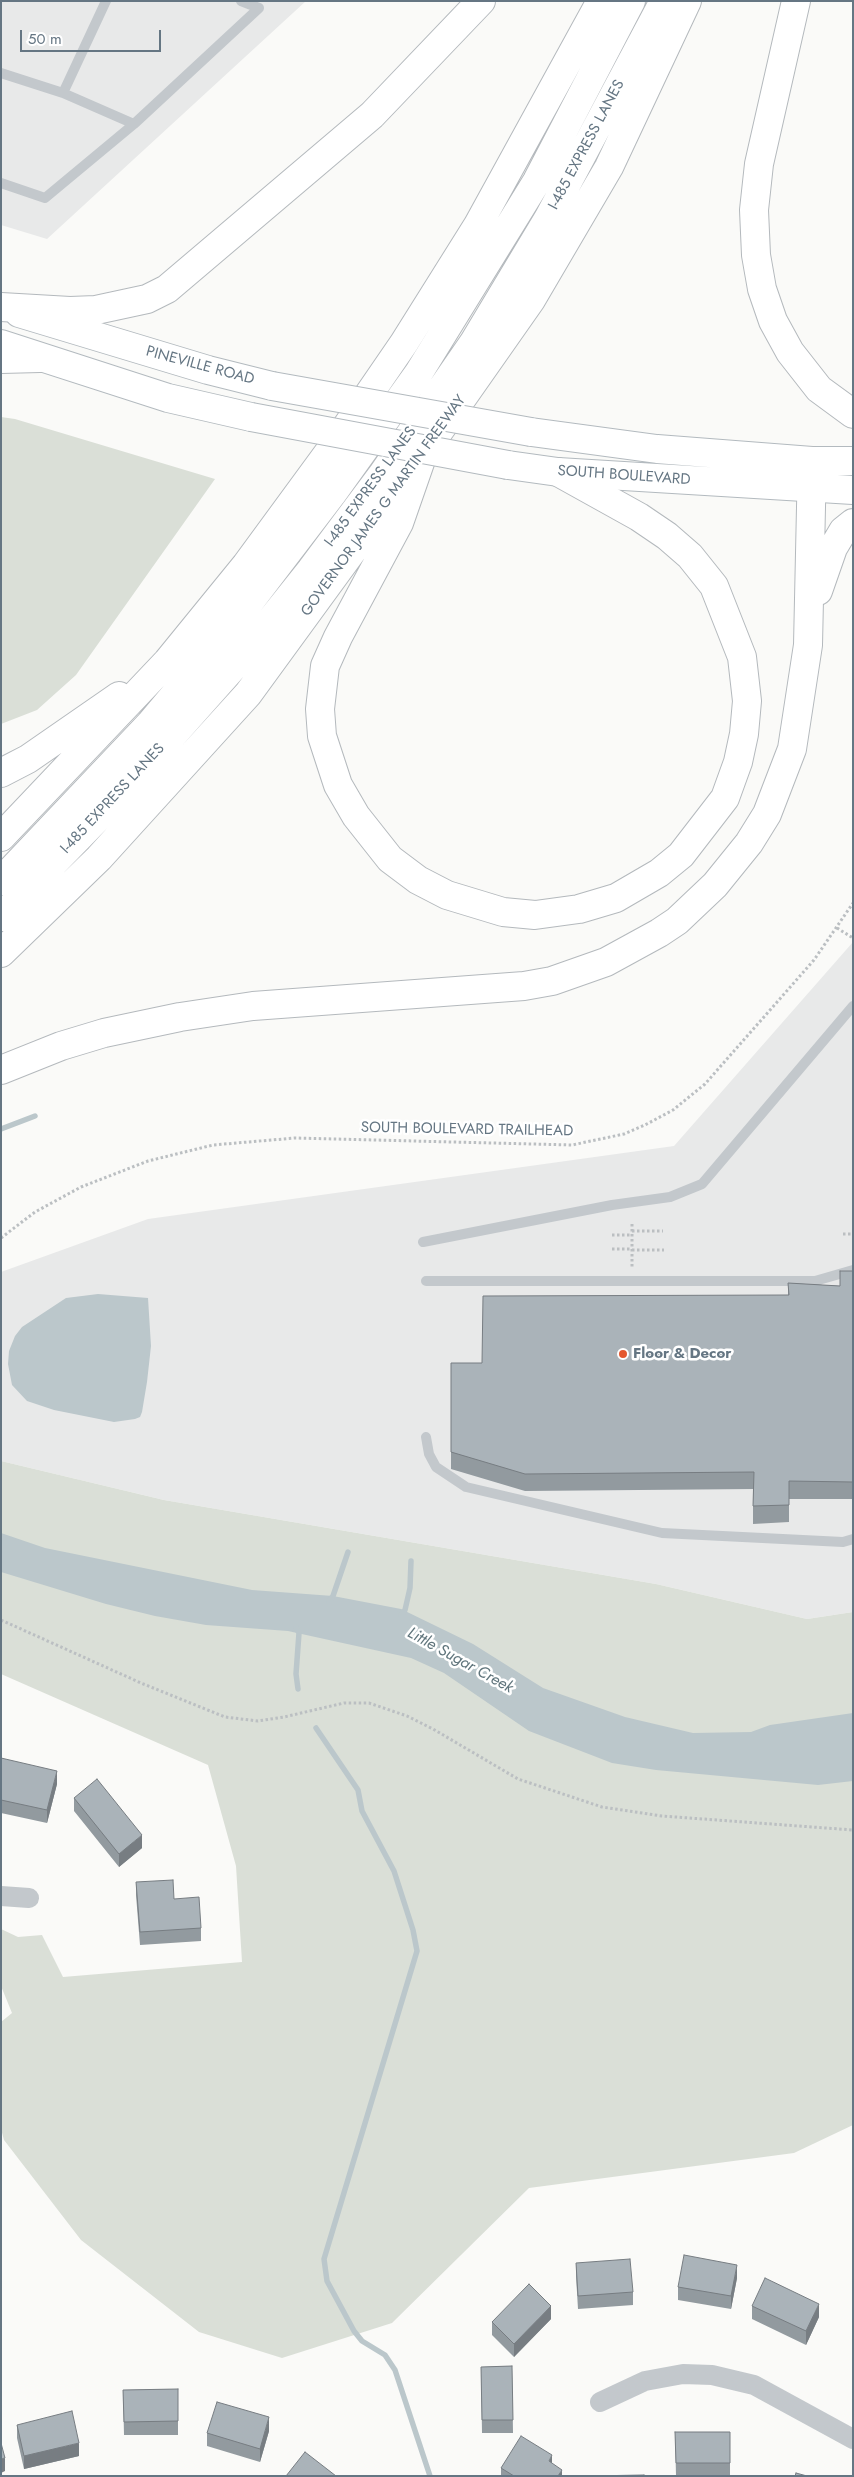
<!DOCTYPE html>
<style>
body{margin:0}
#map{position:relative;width:854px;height:2477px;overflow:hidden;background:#fafaf8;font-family:Jost,sans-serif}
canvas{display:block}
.frame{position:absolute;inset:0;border:2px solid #657683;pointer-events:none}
.scale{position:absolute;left:20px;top:30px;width:141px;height:22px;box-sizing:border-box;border:2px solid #657683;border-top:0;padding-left:6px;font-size:15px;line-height:18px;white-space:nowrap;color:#657683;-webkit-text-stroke:4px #fff;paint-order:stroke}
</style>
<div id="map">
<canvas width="854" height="2477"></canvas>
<div class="frame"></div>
<div class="scale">50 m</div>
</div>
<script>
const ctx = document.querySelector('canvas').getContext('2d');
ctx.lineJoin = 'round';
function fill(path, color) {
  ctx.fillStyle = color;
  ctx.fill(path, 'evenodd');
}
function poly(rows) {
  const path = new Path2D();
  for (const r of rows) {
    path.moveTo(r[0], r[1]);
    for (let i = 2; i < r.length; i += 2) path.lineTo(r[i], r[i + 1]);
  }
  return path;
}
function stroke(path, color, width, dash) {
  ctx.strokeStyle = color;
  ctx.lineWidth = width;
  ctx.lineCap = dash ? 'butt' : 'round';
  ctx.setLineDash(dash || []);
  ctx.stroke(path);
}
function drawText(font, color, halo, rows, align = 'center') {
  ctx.font = font + ' Jost,sans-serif';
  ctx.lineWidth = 5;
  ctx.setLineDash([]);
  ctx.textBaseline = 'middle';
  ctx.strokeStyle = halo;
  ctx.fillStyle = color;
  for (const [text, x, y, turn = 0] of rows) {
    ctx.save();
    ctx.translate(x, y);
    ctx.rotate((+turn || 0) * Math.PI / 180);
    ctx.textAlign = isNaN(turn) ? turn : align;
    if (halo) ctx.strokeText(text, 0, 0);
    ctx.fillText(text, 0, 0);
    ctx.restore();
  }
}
fill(poly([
 [1,1,306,1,47,239,1,225],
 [853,942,853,1612,807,1619,656,1584,164,1500,1,1461,1,1272,148,1219,674,1146]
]), '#e8e9e9');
fill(poly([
 [1,417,15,419,215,479,76,675,37,710,1,724],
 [1,1461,164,1500,656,1584,807,1619,853,1612,853,2125,794,2153,529,2188,392,2323,282,2358,199,2332,81,2240,4,2140,1,2129,1,2022,12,2013,1,1986,1,1929,18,1937,42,1935,63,1977,242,1962,236,1866,208,1765,1,1674]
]), '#dadfd7');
fill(poly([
 [98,1294,148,1298,151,1346,147,1382,142,1412,140,1417,135,1419,114,1422,54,1410,27,1401,12,1385,8,1364,9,1351,15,1336,22,1327,66,1298],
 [1,1533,45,1548,252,1590,333,1596,401,1609,473,1644,543,1688,625,1717,693,1733,751,1732,770,1725,853,1713,853,1781,818,1785,656,1770,612,1763,529,1731,444,1673,411,1658,288,1631,206,1625,155,1616,106,1604,1,1572]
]), '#bbc7cb');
stroke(poly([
 [1,1129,35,1116],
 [329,1601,333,1596,348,1552],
 [401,1615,405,1610,410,1588,411,1561],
 [296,1627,299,1633,296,1674,298,1689],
 [316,1728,358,1790,362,1811,394,1871,413,1930,417,1951,324,2259,327,2281,354,2331,362,2341,385,2355,395,2370,430,2476]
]), '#bbc7cb', 5.5);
const secondary = poly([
 [19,313,208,370,272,386],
 [1,344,168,398,251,417],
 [531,432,657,449,812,461,853,461],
 [508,465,558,472,853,490]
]);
const motorway = poly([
 [796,1,759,164,754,210,756,255,762,289,773,321,790,352,819,389,853,414],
 [1,307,70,311,96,310,147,299,167,289,372,115,481,1],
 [1,359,40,358],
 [423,454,399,523,338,637,325,666,320,709,322,736,338,785,356,816,390,859,418,880,447,895,503,912,535,915,579,909,616,898,659,873,681,855,725,798,738,762,744,734,747,701,742,657,714,586,690,556,667,536,639,517,558,472],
 [818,591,833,548,843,531,853,523],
 [1,773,28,759,119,696],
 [1,837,167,662,246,565,334,445,404,343,478,225,601,1],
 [1,881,150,724,219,642,332,494,418,374,537,181,631,1],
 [1,917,116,799,235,665,311,570,382,475,474,342,548,219,664,1],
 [1,953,99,858,248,694,423,454,531,300,609,167,687,1],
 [1,1070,61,1046,104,1033,180,1017,253,1006,524,986,552,981,606,962,659,933,677,921,715,885,749,843,767,814,792,749,808,645,812,461]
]);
stroke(secondary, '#b3babf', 30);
stroke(motorway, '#b4b9bd', 30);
stroke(poly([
 [837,928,853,938],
 [632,1224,632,1269],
 [632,1231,663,1231],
 [843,1234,853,1234],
 [612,1235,632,1235],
 [1,1238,35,1212,81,1187,148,1161,213,1145,295,1138,572,1145,624,1134,645,1125,673,1110,705,1084,814,960,853,903],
 [612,1249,632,1249],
 [632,1250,664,1250],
 [1,1620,141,1683,225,1717,258,1721,284,1717,344,1703,369,1703,407,1716,433,1729,518,1779,602,1807,662,1816,853,1830]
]), '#bbbfc2', 3, [2.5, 2.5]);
stroke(poly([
 [1,73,63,93,134,124,259,8,241,1],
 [63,93,106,1],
 [1,183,45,198,134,124],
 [423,1242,612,1205,670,1197,702,1184,853,1006],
 [426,1281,815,1281,853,1270],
 [426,1437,429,1454,436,1467,466,1487,662,1533,843,1542,853,1539]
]), '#c3c8cc', 10);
stroke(poly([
 [1,1896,29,1898],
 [600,2402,645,2381,683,2374,712,2375,754,2385,853,2439]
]), '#c3c8cc', 20);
stroke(secondary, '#fff', 28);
stroke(motorway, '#fff', 28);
const secondaryBridge = poly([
 [272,386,531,432],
 [251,417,508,465]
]);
stroke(secondaryBridge, '#b3babf', 30, []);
stroke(secondaryBridge, '#fff', 28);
fill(poly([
 [853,1271,853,1499,789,1499,789,1522,753,1524,753,1489,525,1491,451,1469,451,1363,482,1363,788,1295,788,1283,840,1286],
 [1,1758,57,1784,47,1823,1,1813],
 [74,1798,142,1848,119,1867,74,1811],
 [136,1882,174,1899,201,1928,201,1941,140,1945,136,1895],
 [576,2263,633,2292,633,2305,578,2309,576,2276],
 [737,2278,731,2309,678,2300,678,2287],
 [752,2306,819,2317,806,2345,752,2319],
 [551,2319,514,2357,492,2335,492,2322],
 [512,2366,513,2433,482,2433,481,2367],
 [178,2389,178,2435,124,2435,123,2390],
 [17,2425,79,2456,24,2469,17,2438],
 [269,2431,260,2462,207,2446,207,2433],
 [675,2432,730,2432,730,2476,676,2476],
 [552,2464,562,2476,501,2476,501,2468]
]), '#929a9f');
fill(poly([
 [57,1771,57,1784,47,1823,47,1810],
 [142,1835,142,1848,119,1867,119,1854],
 [737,2265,737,2278,731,2309,731,2296],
 [819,2304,819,2317,806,2345,806,2331],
 [551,2306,551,2319,514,2357,514,2344],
 [269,2417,269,2431,260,2462,260,2449],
 [79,2443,79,2456,24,2469,24,2456],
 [552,2455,552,2469,549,2461],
 [5,2458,5,2471,1,2473,1,2459],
 [562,2470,562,2476,558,2476]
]), '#777d82');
const building = poly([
 [840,1271,853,1271,853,1482,789,1481,789,1505,753,1506,754,1472,525,1474,451,1452,451,1363,482,1363,483,1296,789,1295,788,1283,840,1286,840,1271],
 [1,1758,57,1771,47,1810,1,1800,1,1758],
 [97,1779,142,1835,119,1854,74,1798,97,1779],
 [173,1880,174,1899,199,1897,201,1928,140,1932,136,1882,173,1880],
 [684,2255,737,2265,731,2296,678,2287,684,2255],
 [630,2259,633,2292,578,2296,576,2263,630,2259],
 [765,2278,819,2304,806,2331,752,2306,765,2278],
 [529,2284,551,2306,514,2344,492,2322,529,2284],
 [512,2366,513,2420,482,2420,481,2367,512,2366],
 [178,2389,178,2421,124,2422,123,2390,178,2389],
 [217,2402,269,2417,260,2449,207,2433,217,2402],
 [72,2411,79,2443,24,2456,17,2425,72,2411],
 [675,2432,730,2432,730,2463,676,2463,675,2432],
 [521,2436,552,2455,549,2461,562,2470,558,2476,514,2476,501,2468,521,2436],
 [1,2443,5,2458,1,2459,1,2443],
 [305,2452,336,2476,286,2476,305,2452],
 [796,2473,807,2476,795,2476,796,2473],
 [644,2475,644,2476,589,2476,644,2475]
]);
fill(building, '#aab3b9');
stroke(building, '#777d82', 1);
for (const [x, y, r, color] of [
 [623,1354,5,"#e4572e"]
]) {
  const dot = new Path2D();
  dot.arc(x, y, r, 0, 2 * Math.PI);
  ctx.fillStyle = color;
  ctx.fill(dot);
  stroke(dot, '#fff', 2);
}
drawText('15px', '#657683', '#fff', [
 ["I-485 EXPRESS LANES",587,145,-62],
 ["PINEVILLE ROAD",200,366,15],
 ["SOUTH BOULEVARD",624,476,4],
 ["I-485 EXPRESS LANES",371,487,-54],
 ["GOVERNOR JAMES G MARTIN FREEWAY",384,506,-54],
 ["I-485 EXPRESS LANES",113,799,-47],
 ["SOUTH BOULEVARD TRAILHEAD",467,1130,1]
]);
drawText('bold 15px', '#657683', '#fff', [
 ["Floor & Decor",633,1354]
], 'left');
drawText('italic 16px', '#60757c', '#fff', [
 ["Little Sugar Creek",460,1661,29]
]);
</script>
